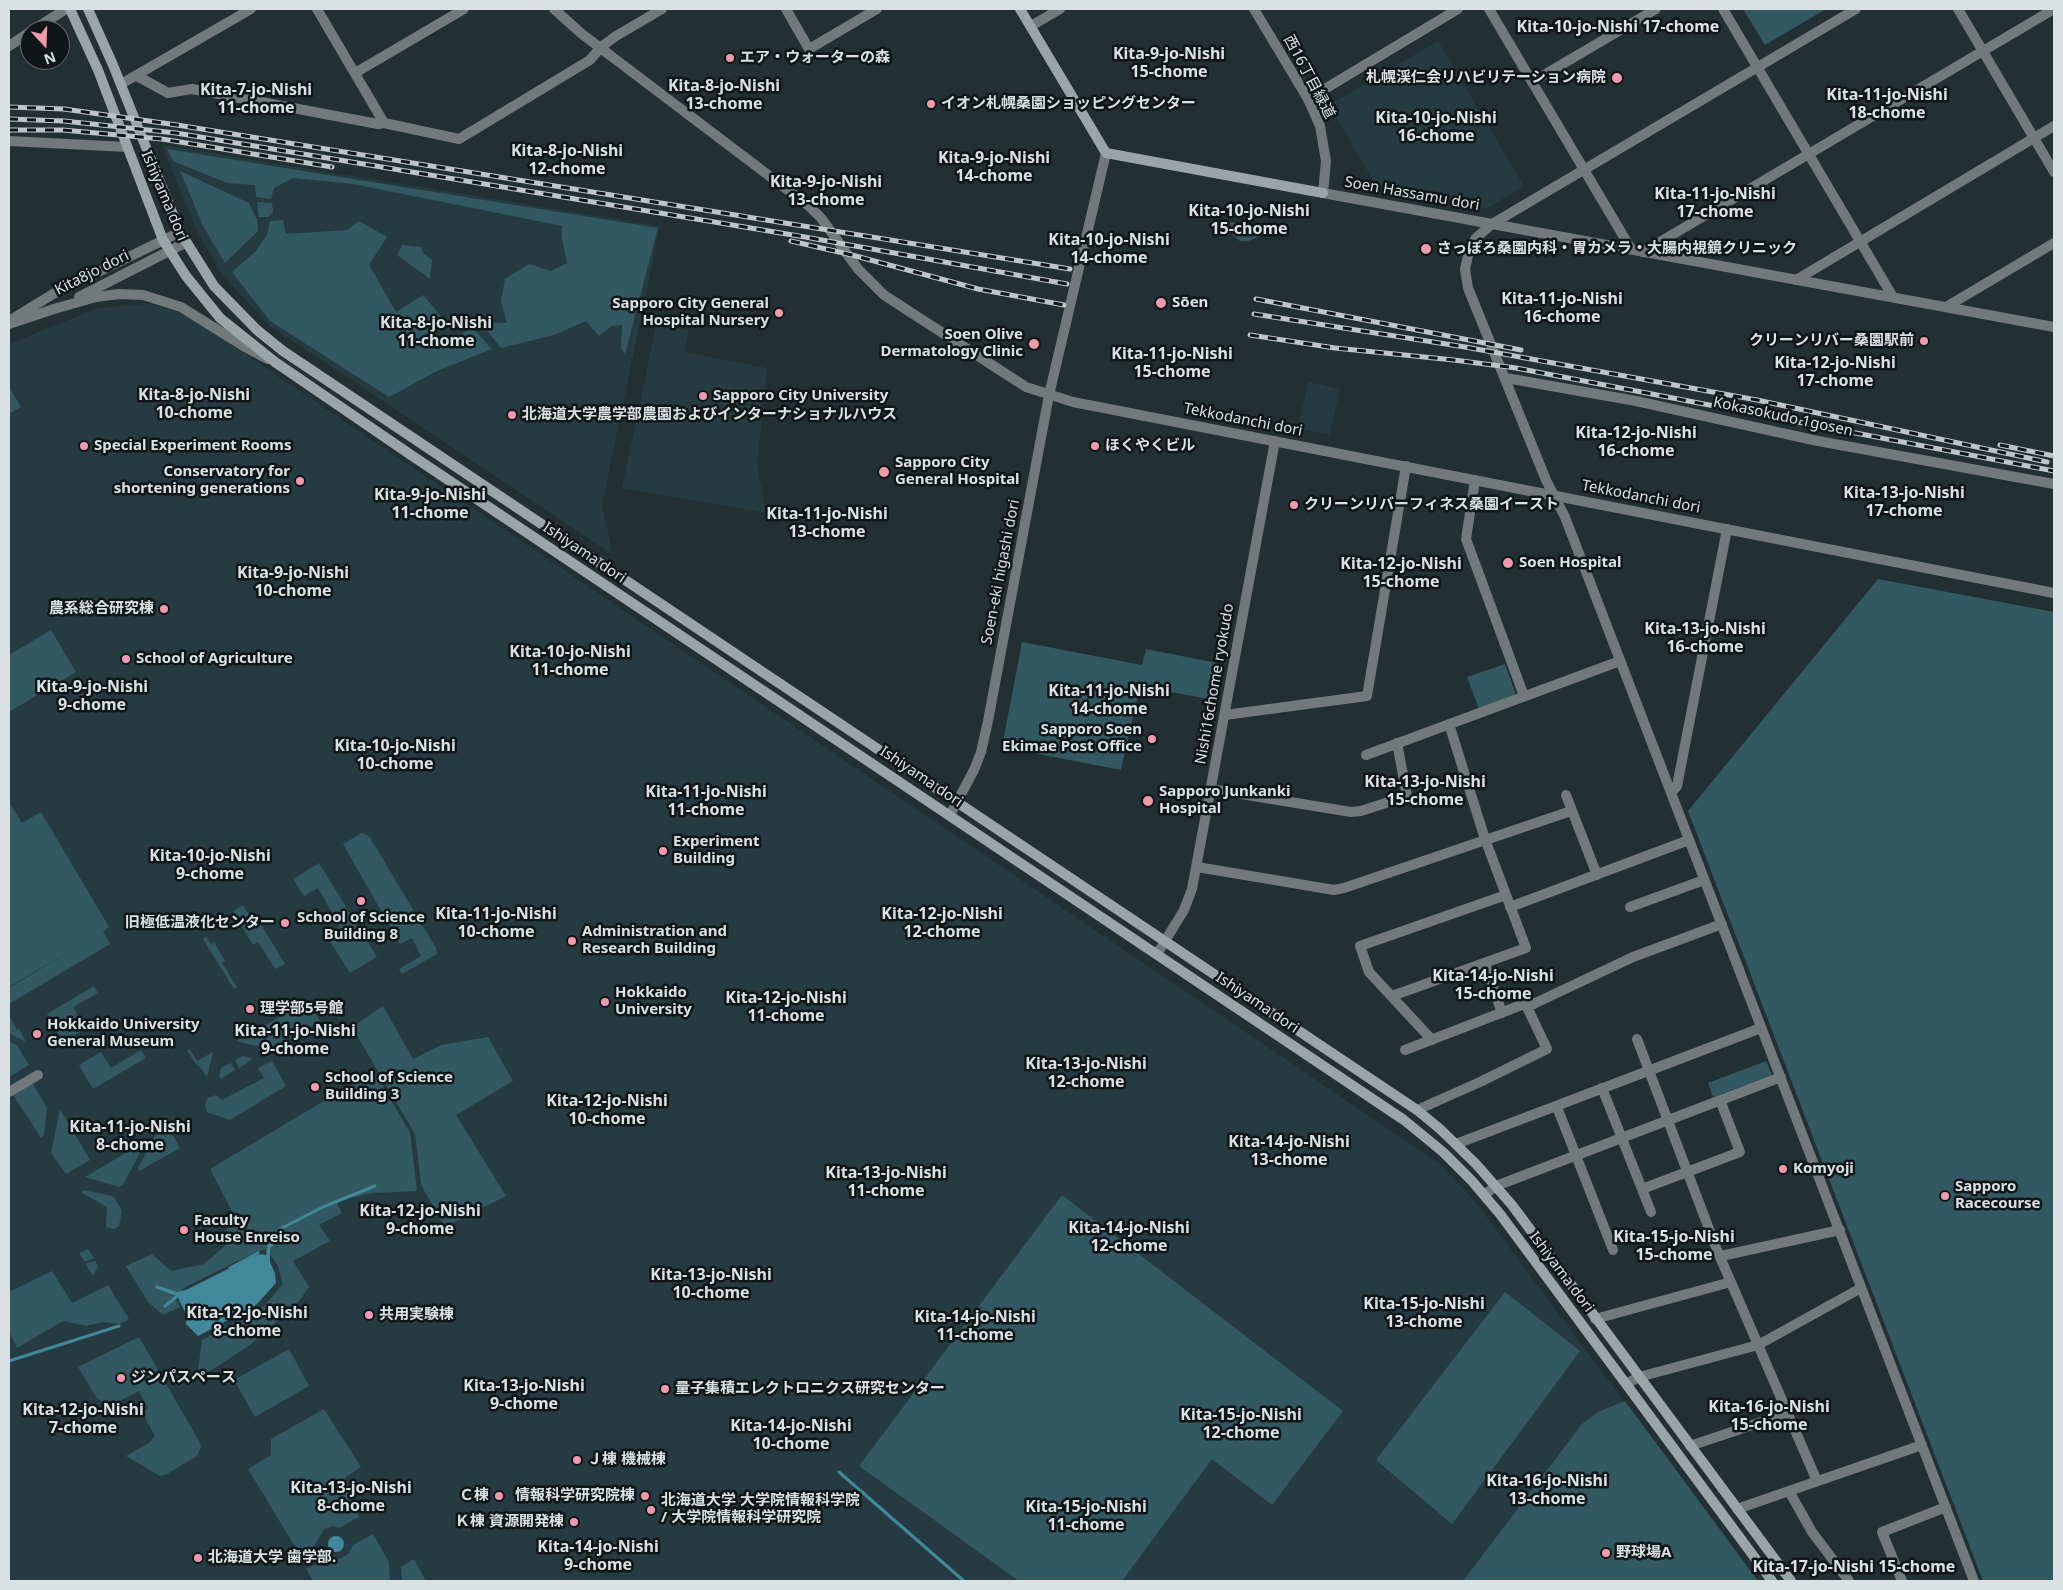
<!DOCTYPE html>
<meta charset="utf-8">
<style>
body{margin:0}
#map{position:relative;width:2063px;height:1590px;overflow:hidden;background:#222f33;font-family:"Noto Sans",sans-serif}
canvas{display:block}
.frame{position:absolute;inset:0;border:10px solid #d9e1e3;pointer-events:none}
.north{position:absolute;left:20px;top:20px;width:50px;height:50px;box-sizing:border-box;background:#101618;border:1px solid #606769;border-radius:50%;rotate:160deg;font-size:14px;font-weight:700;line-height:20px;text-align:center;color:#d9e1e3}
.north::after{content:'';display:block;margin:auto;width:18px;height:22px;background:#f29aad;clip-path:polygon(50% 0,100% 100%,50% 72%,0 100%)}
</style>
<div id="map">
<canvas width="2063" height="1590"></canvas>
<div class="frame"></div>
<div class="north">N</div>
</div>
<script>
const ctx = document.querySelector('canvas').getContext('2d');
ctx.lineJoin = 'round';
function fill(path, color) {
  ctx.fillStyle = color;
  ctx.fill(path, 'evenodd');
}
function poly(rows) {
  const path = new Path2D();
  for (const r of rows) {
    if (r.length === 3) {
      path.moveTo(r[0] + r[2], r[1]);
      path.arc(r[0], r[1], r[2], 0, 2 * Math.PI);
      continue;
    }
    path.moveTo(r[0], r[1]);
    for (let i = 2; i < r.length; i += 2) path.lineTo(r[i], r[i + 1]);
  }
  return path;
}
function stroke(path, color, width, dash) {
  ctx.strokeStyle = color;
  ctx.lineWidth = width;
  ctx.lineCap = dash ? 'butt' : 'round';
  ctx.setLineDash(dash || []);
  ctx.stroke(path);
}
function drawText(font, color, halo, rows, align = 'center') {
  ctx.font = font + ' "Noto Sans","Noto Sans JP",sans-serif';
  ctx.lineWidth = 5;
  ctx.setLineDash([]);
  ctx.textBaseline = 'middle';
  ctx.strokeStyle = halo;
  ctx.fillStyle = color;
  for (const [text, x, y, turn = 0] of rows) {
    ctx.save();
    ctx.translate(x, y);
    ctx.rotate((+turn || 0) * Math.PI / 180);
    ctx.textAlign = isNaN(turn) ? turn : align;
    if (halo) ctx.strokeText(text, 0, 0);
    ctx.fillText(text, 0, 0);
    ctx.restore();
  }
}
fill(poly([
 [1438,41,1524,186,1486,209,1377,187,1329,105],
 [162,145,660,226,602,505,613,555,270,326,223,276,210,254,196,229],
 [149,304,186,314,1440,1164,1478,1205,1757,1581,9,1581,9,344,98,308],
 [656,326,689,330,684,352,767,368,757,464,766,513,622,488],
 [1308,382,1340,389,1330,435,1298,428]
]), '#263b41');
fill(poly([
 [1743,9,1826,9,1765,45],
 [167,149,658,228,625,354,621,348,622,325,612,326,599,336,586,321,554,335,501,348,480,322,507,323,501,301,505,279,529,264,551,271,567,263,562,239,562,226,353,184,293,178,274,188,271,199,256,197,255,185,227,183,173,161],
 [180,171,249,203,257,220,258,231,225,263,203,226],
 [257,202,272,203,273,212,268,217,259,217],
 [283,220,286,234,347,230,359,221,387,237,369,265,396,312,423,295,445,321,426,335,437,350,472,327,492,349,437,371,389,397,270,321,232,272,256,251,267,235,270,221],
 [1224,221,1266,228,1261,236,1248,241,1240,241,1225,229,1222,223],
 [402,245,421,247,423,253,432,260,430,279,397,255],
 [9,387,21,407,9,414],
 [1878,579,2054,612,2054,1581,1983,1581,1688,811],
 [51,630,76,672,9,712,9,655],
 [1022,642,1142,665,1146,649,1217,663,1208,699,1140,686,1121,770,1002,747],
 [1505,664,1515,692,1514,695,1479,709,1467,677],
 [9,802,22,823,41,812,109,927,103,931,110,944,9,1004,9,988,85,942,9,987],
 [362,833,369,836,436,948,437,954,402,974,399,969,421,956,412,938,400,944,343,844],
 [319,863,377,957,350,973,326,935,340,926,318,888,304,896,293,879],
 [243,905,249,915,254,913,285,964,275,969,258,942,253,945,233,911],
 [206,937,211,944,214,942,225,961,222,963,237,987,234,989,203,939],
 [94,986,98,993,73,1007,86,1029,63,1042,47,1014],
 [309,1001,320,1021,269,1049,236,1041],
 [383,1006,413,1059,441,1045,488,1037,513,1081,456,1115,506,1196,445,1227,421,1185,415,1134,352,1027],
 [9,1015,17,1030,19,1029,26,1042,9,1033],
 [9,1042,17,1045,29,1065,9,1077],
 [190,1049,197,1061,213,1052,207,1077,200,1067,196,1064,187,1051],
 [141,1050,146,1058,93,1089,79,1065,101,1052,111,1068],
 [243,1056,251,1058,252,1060,239,1068,235,1060],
 [272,1061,286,1086,230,1120,207,1112,205,1104,208,1098,216,1095,222,1100,264,1078,258,1068],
 [1766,1061,1772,1075,1713,1097,1708,1083],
 [231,1063,235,1070,221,1079,219,1076,221,1068],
 [374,1071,410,1133,417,1191,373,1193,336,1201,342,1213,319,1225,330,1241,293,1261,309,1287,296,1305,250,1345,210,1371,198,1371,202,1340,263,1307,283,1284,277,1264,266,1249,242,1259,185,1287,175,1297,180,1307,163,1315,148,1302,126,1266,152,1254,171,1271,204,1264,227,1244,227,1226,236,1219,210,1169],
 [32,1082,47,1108,44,1135,41,1138,12,1093],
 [60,1109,90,1160,66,1174,51,1153],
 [168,1126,180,1148,139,1171,138,1168,158,1131],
 [146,1141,123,1185,119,1187,85,1177],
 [83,1190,113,1196,122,1210,119,1226,114,1229,106,1227,107,1207,82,1193],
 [1062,1195,1343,1411,1272,1505,1212,1459,1122,1581,1019,1581,859,1466],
 [88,1249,94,1258,85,1262,79,1253],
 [95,1261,98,1266,93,1276,86,1265,87,1263],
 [52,1271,72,1303,108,1285,129,1319,120,1324,102,1322,86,1326,63,1321,17,1348,9,1331,9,1292],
 [1505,1292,1580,1351,1452,1524,1376,1460],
 [139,1337,199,1441,201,1447,197,1456,167,1474,160,1476,126,1456,149,1443,155,1436,142,1412,148,1408,139,1391,108,1407,96,1397,78,1367],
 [289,1349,309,1386,255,1417,234,1380],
 [1625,1401,1758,1581,1463,1581,1582,1424,1598,1412],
 [324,1409,361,1467,345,1478,352,1492,352,1499,359,1517,339,1528,333,1526,324,1529,313,1548,300,1555,248,1469,271,1455,271,1439],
 [373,1534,389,1562,390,1581,313,1581,306,1569,326,1560,340,1559,348,1554,353,1545],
 [414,1559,426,1581,402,1581,401,1567]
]), '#325862');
fill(poly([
 [268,1240,270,1240,270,1262,275,1273,276,1283,256,1305,202,1334,198,1336,186,1324,187,1316,177,1296,155,1288,156,1285,177,1292,186,1290,252,1257,261,1254,266,1255],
 [336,1544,8]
]), '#41889a');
stroke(poly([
 [269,1247,280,1238,280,1229,323,1207,375,1186],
 [230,1268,258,1253],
 [165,1306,180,1294],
 [9,1361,119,1326],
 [839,1472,964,1581]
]), '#41889a', 3);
stroke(poly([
 [317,9,384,123],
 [786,9,809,49,877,9],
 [1958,9,2054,172],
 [1031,26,1060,9],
 [33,30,66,9],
 [9,46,30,32],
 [355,73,464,9],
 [137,76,168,93,192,89,378,124,384,123,459,139,590,60,601,47],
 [1532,82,1656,9],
 [121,84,251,9],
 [1308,99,1458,9],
 [9,141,127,147],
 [1492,224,1476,238,1470,247,1465,269,1468,288,1546,480,1565,517,1974,1581],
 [1643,252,2054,9],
 [1796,280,2054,126],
 [1946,307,2054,243],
 [1506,378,1636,401,1818,441,2054,484],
 [1475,480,1466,539,1524,696],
 [1225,715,1367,696,1406,466],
 [1366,755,1620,661],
 [1211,789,1351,812,1361,811,1407,796,1397,743],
 [1671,793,1677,786,1727,529],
 [1566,795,1597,875],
 [1197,867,1334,890,1344,888,1571,811],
 [1510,907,1689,840],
 [1630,907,1704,880],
 [1485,964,1502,1013],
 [1392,996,1526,948,1485,839,1449,724],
 [1637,1039,1717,1250,1817,1481],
 [1432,1040,1369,972,1360,946,1506,895],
 [1405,1050,1524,1004,1527,1007,1633,957,1722,924],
 [1602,1088,1651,1212],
 [9,1092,38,1075],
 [1557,1107,1613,1250],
 [1417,1110,1480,1082,1547,1049,1527,1007],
 [1456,1144,1761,1028],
 [1642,1189,1740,1152,1720,1100],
 [1484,1195,1496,1186,1781,1077],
 [1721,1256,1840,1230],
 [1595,1319,1731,1282],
 [1626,1384,1639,1377,1758,1345,1861,1288],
 [1690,1446,1788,1413],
 [1789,1491,1812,1532,1849,1581],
 [1737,1509,1922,1445],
 [1902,1581,1882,1532,1946,1507]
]), '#72797b', 10);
stroke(poly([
 [554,9,582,34,809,206,821,218,858,269,884,295,1026,387,1073,402,2054,593],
 [1254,9,1308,99,1320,126,1326,161,1323,193,2054,327],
 [1489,9,1631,249],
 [1723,9,1893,297],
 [601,47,616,36,662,9],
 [1492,224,1856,9],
 [79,297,185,243],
 [54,309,96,297,119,294,143,295,181,307,245,347,268,359],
 [14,318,53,294,180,232],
 [9,324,60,307],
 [950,815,974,770,981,752,988,721,1049,395,1106,153],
 [1157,954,1184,910,1192,889,1275,441]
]), '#72797b', 10);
stroke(poly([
 [70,9,98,70,163,240,186,276,220,318,275,362,411,455,1404,1120,1443,1152,1472,1181,1500,1214,1772,1581],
 [88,9,113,65,180,232,214,286,257,330,283,351,1417,1110,1440,1129,1476,1164,1512,1205,1791,1581],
 [1020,9,1106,153,1323,193]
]), '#9aa5a8', 10);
const rail = poly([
 [9,107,64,109,177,125,1070,269],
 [9,119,64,121,176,133,805,237,1067,284],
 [9,130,63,130,162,139,332,167],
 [791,241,852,255,978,289,1064,305],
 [1256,299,1521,350],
 [1254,314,1465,347,1757,400,2047,462],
 [1250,335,1335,348,1454,360,1516,368,2054,471],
 [2000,445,2054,456]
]);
stroke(rail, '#bcc5c7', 5);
stroke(rail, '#101618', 3, [9]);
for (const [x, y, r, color] of [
 [730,58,5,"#f29aad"],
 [1617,78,6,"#f29aad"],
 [931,104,5,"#f29aad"],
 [1426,249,6,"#f29aad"],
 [1161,303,6,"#f29aad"],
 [779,313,5,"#f29aad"],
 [1924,341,5,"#f29aad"],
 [1034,344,6,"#f29aad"],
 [703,396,5,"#f29aad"],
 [512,415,5,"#f29aad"],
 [84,446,5,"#f29aad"],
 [1095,446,5,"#f29aad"],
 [884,472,6,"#f29aad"],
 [300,481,5,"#f29aad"],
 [1294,505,5,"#f29aad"],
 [1508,563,6,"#f29aad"],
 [164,609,5,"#f29aad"],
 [126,659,5,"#f29aad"],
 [1152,739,5,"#f29aad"],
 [1148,801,6,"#f29aad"],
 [663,851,5,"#f29aad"],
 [361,901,5,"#f29aad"],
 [285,923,5,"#f29aad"],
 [572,941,5,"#f29aad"],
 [605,1002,5,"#f29aad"],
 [250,1009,5,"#f29aad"],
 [37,1034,5,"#f29aad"],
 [315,1087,5,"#f29aad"],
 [1783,1169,5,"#f29aad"],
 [1945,1196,5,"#f29aad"],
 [184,1230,5,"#f29aad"],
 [369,1315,5,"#f29aad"],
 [121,1378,5,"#f29aad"],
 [665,1389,5,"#f29aad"],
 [577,1460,5,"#f29aad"],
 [499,1496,5,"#f29aad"],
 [645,1496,5,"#f29aad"],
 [651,1510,5,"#f29aad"],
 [574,1522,5,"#f29aad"],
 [1606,1553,5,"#f29aad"],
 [198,1558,5,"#f29aad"]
]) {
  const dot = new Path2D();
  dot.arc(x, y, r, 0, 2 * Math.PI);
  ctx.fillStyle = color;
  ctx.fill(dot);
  stroke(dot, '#101618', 2);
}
drawText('bold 15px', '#d9e1e3', '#101618', [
 ["エア・ウォーターの森",740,58],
 ["札幌渓仁会リハビリテーション病院",1606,78,"right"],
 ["イオン札幌桑園ショッピングセンター",941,104],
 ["さっぽろ桑園内科・胃カメラ・大腸内視鏡クリニック",1437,249],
 ["Sōen",1172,303],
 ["Sapporo City General",769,304,"right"],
 ["Hospital Nursery",769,321,"right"],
 ["Soen Olive",1023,335,"right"],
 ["Dermatology Clinic",1023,352,"right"],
 ["クリーンリバー桑園駅前",1914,341,"right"],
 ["Sapporo City University",713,396],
 ["北海道大学農学部農園およびインターナショナルハウス",522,415],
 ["Special Experiment Rooms",94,446],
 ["ほくやくビル",1105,446],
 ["Sapporo City",895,463],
 ["General Hospital",895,480],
 ["Conservatory for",290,472,"right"],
 ["shortening generations",290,489,"right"],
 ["クリーンリバーフィネス桑園イースト",1304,505],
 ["Soen Hospital",1519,563],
 ["農系総合研究棟",154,609,"right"],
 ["School of Agriculture",136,659],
 ["Sapporo Soen",1142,730,"right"],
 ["Ekimae Post Office",1142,747,"right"],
 ["Sapporo Junkanki",1159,792],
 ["Hospital",1159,809],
 ["Experiment",673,842],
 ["Building",673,859],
 ["School of Science",361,918,"center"],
 ["Building 8",361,935,"center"],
 ["旧極低温液化センター",275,923,"right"],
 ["Administration and",582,932],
 ["Research Building",582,949],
 ["Hokkaido",615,993],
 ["University",615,1010],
 ["理学部5号館",260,1009],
 ["Hokkaido University",47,1025],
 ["General Museum",47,1042],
 ["School of Science",325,1078],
 ["Building 3",325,1095],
 ["Komyoji",1793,1169],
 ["Sapporo",1955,1187],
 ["Racecourse",1955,1204],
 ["Faculty",194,1221],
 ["House Enreiso",194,1238],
 ["共用実験棟",379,1315],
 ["ジンパスペース",131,1378],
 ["量子集積エレクトロニクス研究センター",675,1389],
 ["Ｊ棟 機械棟",587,1460],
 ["Ｃ棟",489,1496,"right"],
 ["情報科学研究院棟",635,1496,"right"],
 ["北海道大学 大学院情報科学院",661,1501],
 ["/ 大学院情報科学研究院",661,1518],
 ["Ｋ棟 資源開発棟",564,1522,"right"],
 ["野球場A",1616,1553],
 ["北海道大学 歯学部.",208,1558]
], 'left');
drawText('15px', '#d9e1e3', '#101618', [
 ["西16丁目緑道",1309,77,62],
 ["Soen Hassamu dori",1412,194,10],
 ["Ishiyama dori",164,196,67],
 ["Kita8jo dori",92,273,-27],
 ["Kokasokudo 1gosen",1783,417,12],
 ["Tekkodanchi dori",1243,420,11],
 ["Tekkodanchi dori",1641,497,11],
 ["Ishiyama dori",584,553,34],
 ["Soen-eki higashi dori",1001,572,-79],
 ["Nishi16chome ryokudo",1215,684,-80],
 ["Ishiyama dori",921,777,34],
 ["Ishiyama dori",1257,1003,34],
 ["Ishiyama dori",1561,1272,53]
]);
drawText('bold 16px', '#d9e1e3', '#101618', [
 ["Kita-10-jo-Nishi 17-chome",1618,27],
 ["Kita-9-jo-Nishi",1169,54],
 ["15-chome",1169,72],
 ["Kita-8-jo-Nishi",724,86],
 ["13-chome",724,104],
 ["Kita-7-jo-Nishi",256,90],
 ["11-chome",256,108],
 ["Kita-11-jo-Nishi",1887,95],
 ["18-chome",1887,113],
 ["Kita-10-jo-Nishi",1436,118],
 ["16-chome",1436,136],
 ["Kita-8-jo-Nishi",567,151],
 ["12-chome",567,169],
 ["Kita-9-jo-Nishi",994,158],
 ["14-chome",994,176],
 ["Kita-9-jo-Nishi",826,182],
 ["13-chome",826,200],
 ["Kita-11-jo-Nishi",1715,194],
 ["17-chome",1715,212],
 ["Kita-10-jo-Nishi",1249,211],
 ["15-chome",1249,229],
 ["Kita-10-jo-Nishi",1109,240],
 ["14-chome",1109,258],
 ["Kita-11-jo-Nishi",1562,299],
 ["16-chome",1562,317],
 ["Kita-8-jo-Nishi",436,323],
 ["11-chome",436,341],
 ["Kita-11-jo-Nishi",1172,354],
 ["15-chome",1172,372],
 ["Kita-12-jo-Nishi",1835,363],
 ["17-chome",1835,381],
 ["Kita-8-jo-Nishi",194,395],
 ["10-chome",194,413],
 ["Kita-12-jo-Nishi",1636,433],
 ["16-chome",1636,451],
 ["Kita-13-jo-Nishi",1904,493],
 ["17-chome",1904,511],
 ["Kita-9-jo-Nishi",430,495],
 ["11-chome",430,513],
 ["Kita-11-jo-Nishi",827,514],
 ["13-chome",827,532],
 ["Kita-12-jo-Nishi",1401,564],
 ["15-chome",1401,582],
 ["Kita-9-jo-Nishi",293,573],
 ["10-chome",293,591],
 ["Kita-13-jo-Nishi",1705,629],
 ["16-chome",1705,647],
 ["Kita-10-jo-Nishi",570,652],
 ["11-chome",570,670],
 ["Kita-9-jo-Nishi",92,687],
 ["9-chome",92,705],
 ["Kita-11-jo-Nishi",1109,691],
 ["14-chome",1109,709],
 ["Kita-10-jo-Nishi",395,746],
 ["10-chome",395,764],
 ["Kita-13-jo-Nishi",1425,782],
 ["15-chome",1425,800],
 ["Kita-11-jo-Nishi",706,792],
 ["11-chome",706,810],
 ["Kita-10-jo-Nishi",210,856],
 ["9-chome",210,874],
 ["Kita-11-jo-Nishi",496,914],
 ["10-chome",496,932],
 ["Kita-12-jo-Nishi",942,914],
 ["12-chome",942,932],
 ["Kita-14-jo-Nishi",1493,976],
 ["15-chome",1493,994],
 ["Kita-12-jo-Nishi",786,998],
 ["11-chome",786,1016],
 ["Kita-11-jo-Nishi",295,1031],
 ["9-chome",295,1049],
 ["Kita-13-jo-Nishi",1086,1064],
 ["12-chome",1086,1082],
 ["Kita-12-jo-Nishi",607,1101],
 ["10-chome",607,1119],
 ["Kita-11-jo-Nishi",130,1127],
 ["8-chome",130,1145],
 ["Kita-14-jo-Nishi",1289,1142],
 ["13-chome",1289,1160],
 ["Kita-13-jo-Nishi",886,1173],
 ["11-chome",886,1191],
 ["Kita-12-jo-Nishi",420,1211],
 ["9-chome",420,1229],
 ["Kita-14-jo-Nishi",1129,1228],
 ["12-chome",1129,1246],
 ["Kita-15-jo-Nishi",1674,1237],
 ["15-chome",1674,1255],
 ["Kita-13-jo-Nishi",711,1275],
 ["10-chome",711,1293],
 ["Kita-15-jo-Nishi",1424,1304],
 ["13-chome",1424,1322],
 ["Kita-12-jo-Nishi",247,1313],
 ["8-chome",247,1331],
 ["Kita-14-jo-Nishi",975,1317],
 ["11-chome",975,1335],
 ["Kita-13-jo-Nishi",524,1386],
 ["9-chome",524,1404],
 ["Kita-16-jo-Nishi",1769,1407],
 ["15-chome",1769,1425],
 ["Kita-12-jo-Nishi",83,1410],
 ["7-chome",83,1428],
 ["Kita-15-jo-Nishi",1241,1415],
 ["12-chome",1241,1433],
 ["Kita-14-jo-Nishi",791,1426],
 ["10-chome",791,1444],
 ["Kita-16-jo-Nishi",1547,1481],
 ["13-chome",1547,1499],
 ["Kita-13-jo-Nishi",351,1488],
 ["8-chome",351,1506],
 ["Kita-15-jo-Nishi",1086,1507],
 ["11-chome",1086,1525],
 ["Kita-14-jo-Nishi",598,1547],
 ["9-chome",598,1565],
 ["Kita-17-jo-Nishi 15-chome",1854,1567]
]);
</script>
